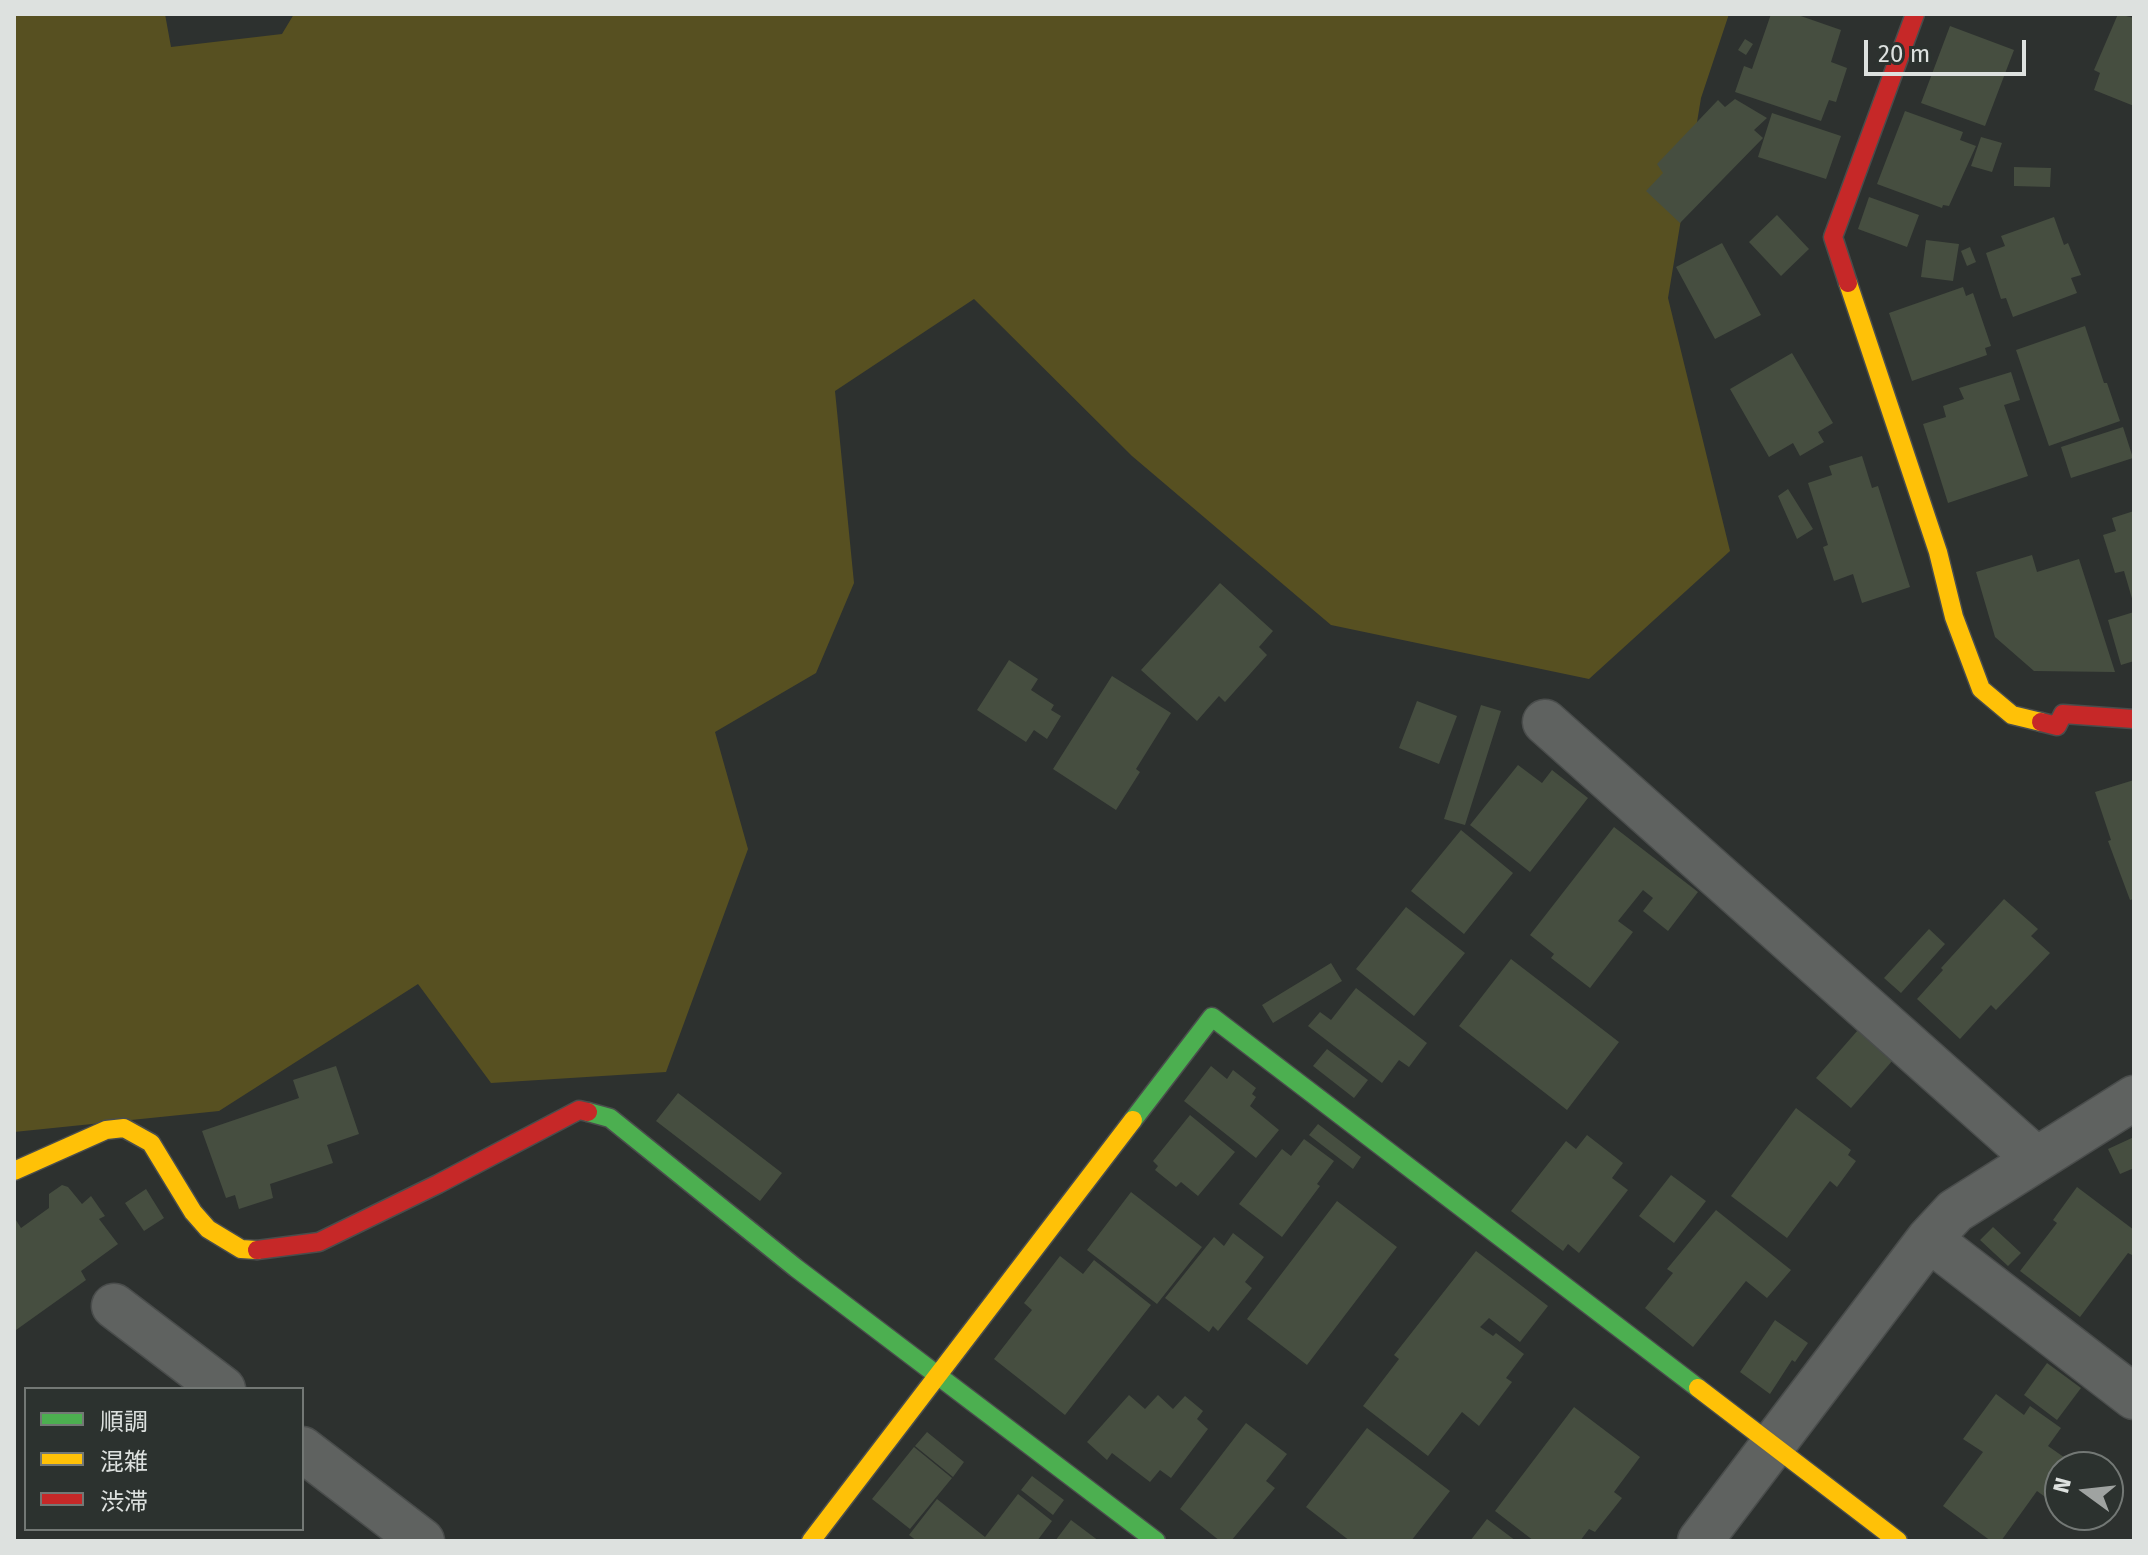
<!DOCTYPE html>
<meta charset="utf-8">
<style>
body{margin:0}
#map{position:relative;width:2148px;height:1555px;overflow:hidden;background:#2d312f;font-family:"Fira Sans","Noto Sans JP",sans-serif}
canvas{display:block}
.frame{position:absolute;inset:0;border:16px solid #dde1df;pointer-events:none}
.legend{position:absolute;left:24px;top:1387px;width:280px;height:144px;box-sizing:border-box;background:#2c322f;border:2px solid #737875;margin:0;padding:10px 14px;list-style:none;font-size:24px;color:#dde1df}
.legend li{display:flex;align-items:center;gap:16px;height:40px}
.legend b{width:40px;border:2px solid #737875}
.north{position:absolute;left:2044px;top:1451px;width:80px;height:80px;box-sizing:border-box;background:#2c322f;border:2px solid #737875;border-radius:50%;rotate:285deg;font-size:22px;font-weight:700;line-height:32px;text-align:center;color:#dde1df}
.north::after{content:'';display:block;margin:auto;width:28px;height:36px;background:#9fa3a1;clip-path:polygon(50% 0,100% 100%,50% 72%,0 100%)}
.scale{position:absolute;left:1864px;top:40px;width:162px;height:36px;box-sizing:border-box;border:4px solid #dde1df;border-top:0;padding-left:10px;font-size:24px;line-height:28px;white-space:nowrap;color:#dde1df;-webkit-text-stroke:6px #2c322f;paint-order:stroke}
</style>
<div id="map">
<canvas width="2148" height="1555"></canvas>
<div class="frame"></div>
<ul class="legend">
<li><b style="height:10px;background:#4caf50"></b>順調</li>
<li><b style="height:10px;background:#ffc107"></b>混雑</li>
<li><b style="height:10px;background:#c62828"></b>渋滞</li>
</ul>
<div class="north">N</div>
<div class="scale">20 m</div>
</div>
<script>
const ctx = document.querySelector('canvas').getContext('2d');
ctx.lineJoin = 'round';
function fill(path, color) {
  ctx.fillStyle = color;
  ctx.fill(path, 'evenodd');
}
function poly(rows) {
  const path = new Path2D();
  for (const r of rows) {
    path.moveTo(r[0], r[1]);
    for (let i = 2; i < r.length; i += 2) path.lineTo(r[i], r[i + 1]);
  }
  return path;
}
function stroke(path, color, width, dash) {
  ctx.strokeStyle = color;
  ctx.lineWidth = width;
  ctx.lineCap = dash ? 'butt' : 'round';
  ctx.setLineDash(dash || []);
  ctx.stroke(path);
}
fill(poly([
 [14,14,165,14,171,47,282,34,294,14,1729,14,1701,98,1668,298,1730,551,1589,679,1331,625,1132,456,974,299,835,391,854,583,816,673,715,732,748,849,666,1072,491,1083,418,984,219,1111,14,1132]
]), '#575021');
fill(poly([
 [1771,14,1795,14,1841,30,1831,62,1847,68,1836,102,1829,100,1821,121,1735,92,1744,66,1752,69],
 [2118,14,2134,18,2134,106,2094,90,2100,73,2094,70],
 [1950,26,2014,50,1985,126,1921,103],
 [1745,39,1753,44,1746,55,1738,50],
 [1735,99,1767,118,1754,130,1763,138,1680,223,1646,191,1663,173,1657,164,1718,100,1725,107],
 [1905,111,1963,132,1960,140,1976,146,1949,206,1943,205,1942,208,1877,184],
 [1772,113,1841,136,1826,179,1758,157],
 [1981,137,2002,143,1992,172,1971,166],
 [2014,167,2051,168,2050,187,2014,186],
 [1869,197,1919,215,1907,247,1858,229],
 [1777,215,1809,249,1781,276,1749,242],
 [2054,217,2064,245,2068,243,2081,275,2071,278,2077,293,2013,317,2006,298,2001,299,1986,253,2005,246,2001,236],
 [1926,240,1959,244,1953,281,1921,277],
 [1722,243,1761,315,1715,339,1676,267],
 [1970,247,1976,262,1967,266,1961,251],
 [1963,287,1966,296,1973,293,1991,346,1985,348,1987,355,1912,381,1889,313],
 [2085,326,2104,383,2107,383,2120,421,2049,446,2016,350],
 [1792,353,1833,423,1818,432,1824,442,1800,456,1793,443,1769,457,1730,389],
 [2011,372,2020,400,2004,405,2028,476,1948,503,1923,424,1946,417,1943,406,1964,399,1959,388],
 [2123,427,2133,458,2071,478,2061,447],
 [1862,456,1872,488,1878,486,1910,587,1862,603,1853,574,1834,581,1823,547,1828,545,1808,483,1832,475,1829,466],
 [1788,489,1813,529,1797,539,1778,496],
 [2134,511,2134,601,2133,602,2124,571,2115,573,2103,535,2116,531,2112,518],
 [2032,555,2037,572,2079,559,2115,672,2034,671,1995,637,1976,572],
 [1220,583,1273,631,1259,647,1267,655,1225,702,1219,696,1197,721,1141,670],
 [2134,612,2134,661,2121,665,2108,620],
 [1009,660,1038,679,1031,690,1054,705,1051,710,1061,716,1047,739,1034,730,1026,742,977,710],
 [1112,676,1171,713,1136,769,1140,772,1116,810,1053,769],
 [1417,701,1457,716,1439,764,1399,748],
 [1481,705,1501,711,1465,825,1444,819],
 [1518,765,1542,783,1552,770,1588,798,1530,872,1470,825],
 [2134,780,2134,899,2130,900,2108,841,2111,840,2095,792],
 [1614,827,1698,892,1668,931,1643,911,1653,898,1643,890,1618,921,1633,932,1590,988,1551,958,1554,954,1530,935],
 [1461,830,1513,873,1464,934,1411,891],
 [2004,899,2038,929,2031,936,2050,953,1996,1010,1991,1005,1960,1039,1917,999,1943,970,1941,968],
 [1406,907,1465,953,1414,1016,1356,969],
 [1929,929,1945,944,1901,993,1884,978],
 [1511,959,1619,1042,1567,1110,1459,1026],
 [1331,963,1342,981,1273,1023,1262,1005],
 [1356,988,1427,1043,1409,1067,1399,1060,1382,1083,1308,1026,1320,1012,1331,1020],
 [1858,1030,1893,1060,1851,1108,1816,1078],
 [1327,1049,1368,1080,1354,1098,1313,1066],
 [336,1066,359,1134,327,1145,333,1163,270,1184,273,1198,239,1209,235,1195,226,1198,202,1131,299,1098,293,1080],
 [1211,1066,1227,1079,1233,1070,1256,1088,1252,1094,1256,1097,1250,1106,1279,1130,1256,1158,1184,1101],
 [678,1093,782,1173,760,1201,656,1121],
 [1796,1108,1851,1150,1848,1155,1856,1161,1837,1187,1830,1181,1787,1238,1731,1196],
 [1190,1115,1235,1152,1198,1196,1181,1182,1176,1187,1155,1170,1158,1166,1153,1161],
 [1318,1124,1361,1157,1353,1169,1309,1135],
 [1587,1135,1623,1163,1612,1178,1628,1190,1579,1253,1568,1244,1563,1251,1511,1211,1566,1141,1576,1149],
 [2134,1137,2134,1168,2120,1174,2108,1149],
 [1304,1139,1334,1161,1317,1184,1320,1186,1282,1237,1239,1204,1282,1149,1291,1156],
 [1671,1175,1706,1201,1674,1243,1639,1216],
 [62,1185,68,1187,82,1204,91,1196,105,1216,99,1219,118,1244,81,1271,86,1280,16,1330,14,1326,14,1217,21,1228,49,1208,49,1194],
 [2077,1187,2134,1230,2134,1256,2128,1253,2080,1317,2020,1271,2057,1223,2053,1220],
 [146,1189,164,1218,144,1231,125,1203],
 [1131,1192,1202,1247,1157,1304,1087,1250],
 [1337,1201,1397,1247,1307,1365,1247,1319],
 [1716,1210,1791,1270,1767,1298,1746,1281,1693,1347,1645,1308,1673,1273,1667,1269],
 [1993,1227,2021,1253,2008,1266,1980,1240],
 [1233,1233,1264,1257,1245,1282,1252,1288,1218,1331,1213,1326,1209,1332,1165,1298,1214,1237,1224,1246],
 [1476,1251,1548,1306,1520,1342,1489,1318,1480,1327,1493,1336,1496,1333,1524,1354,1506,1378,1512,1382,1479,1426,1462,1412,1428,1456,1363,1406,1399,1359,1394,1355],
 [1060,1256,1083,1274,1094,1260,1151,1305,1065,1415,994,1359,1032,1310,1024,1303],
 [1775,1320,1808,1343,1795,1362,1792,1360,1770,1394,1740,1372],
 [2047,1363,2081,1388,2057,1420,2024,1395],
 [1996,1394,2024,1415,2030,1406,2061,1428,2048,1446,2078,1467,2060,1467,2060,1491,2052,1502,2037,1491,2001,1541,1991,1541,1943,1506,1983,1452,1963,1439],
 [1129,1395,1145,1409,1158,1395,1173,1409,1185,1396,1203,1411,1197,1419,1208,1429,1171,1478,1160,1470,1150,1482,1112,1453,1107,1460,1087,1442],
 [1574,1407,1640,1457,1614,1492,1622,1498,1595,1532,1589,1529,1580,1541,1534,1541,1495,1511],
 [1246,1423,1287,1454,1266,1481,1275,1488,1231,1541,1220,1541,1180,1509],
 [1367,1428,1450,1491,1411,1541,1350,1541,1306,1507],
 [927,1432,964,1462,953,1477,915,1446],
 [914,1447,952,1478,910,1529,872,1499],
 [1032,1476,1064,1500,1053,1515,1021,1490],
 [1018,1494,1052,1521,1037,1541,917,1541,909,1535,937,1499,985,1537],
 [1487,1519,1516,1541,1470,1541],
 [1071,1520,1099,1541,1055,1541]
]), '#464e40');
const street = poly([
 [1545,722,2036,1159],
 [1929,1239,2134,1397],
 [114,1306,223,1389],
 [302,1449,422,1541],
 [1700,1541,1929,1239,1955,1211,2134,1098]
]);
const fast = poly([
 [588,1112,610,1118,796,1268,1156,1541],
 [1133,1120,1212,1017,1698,1388]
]);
const slow = poly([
 [1848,283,1938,552,1954,617,1981,689,2012,715,2041,722],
 [14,1171,106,1130,124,1128,151,1143,193,1212,208,1229,241,1249,257,1250],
 [1698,1388,1898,1541],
 [811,1541,1133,1120]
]);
const jam = poly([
 [1848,283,1833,237,1915,14],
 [2041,722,2057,726,2063,714,2134,719],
 [257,1250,319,1242,438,1184,579,1110,588,1112]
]);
stroke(street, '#4a4d4c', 47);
stroke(fast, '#4a4d4c', 21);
stroke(slow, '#4a4d4c', 21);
stroke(jam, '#4a4d4c', 21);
stroke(street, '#5f6260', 44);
stroke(fast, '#4caf50', 18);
stroke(slow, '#ffc107', 18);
stroke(jam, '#c62828', 18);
</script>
